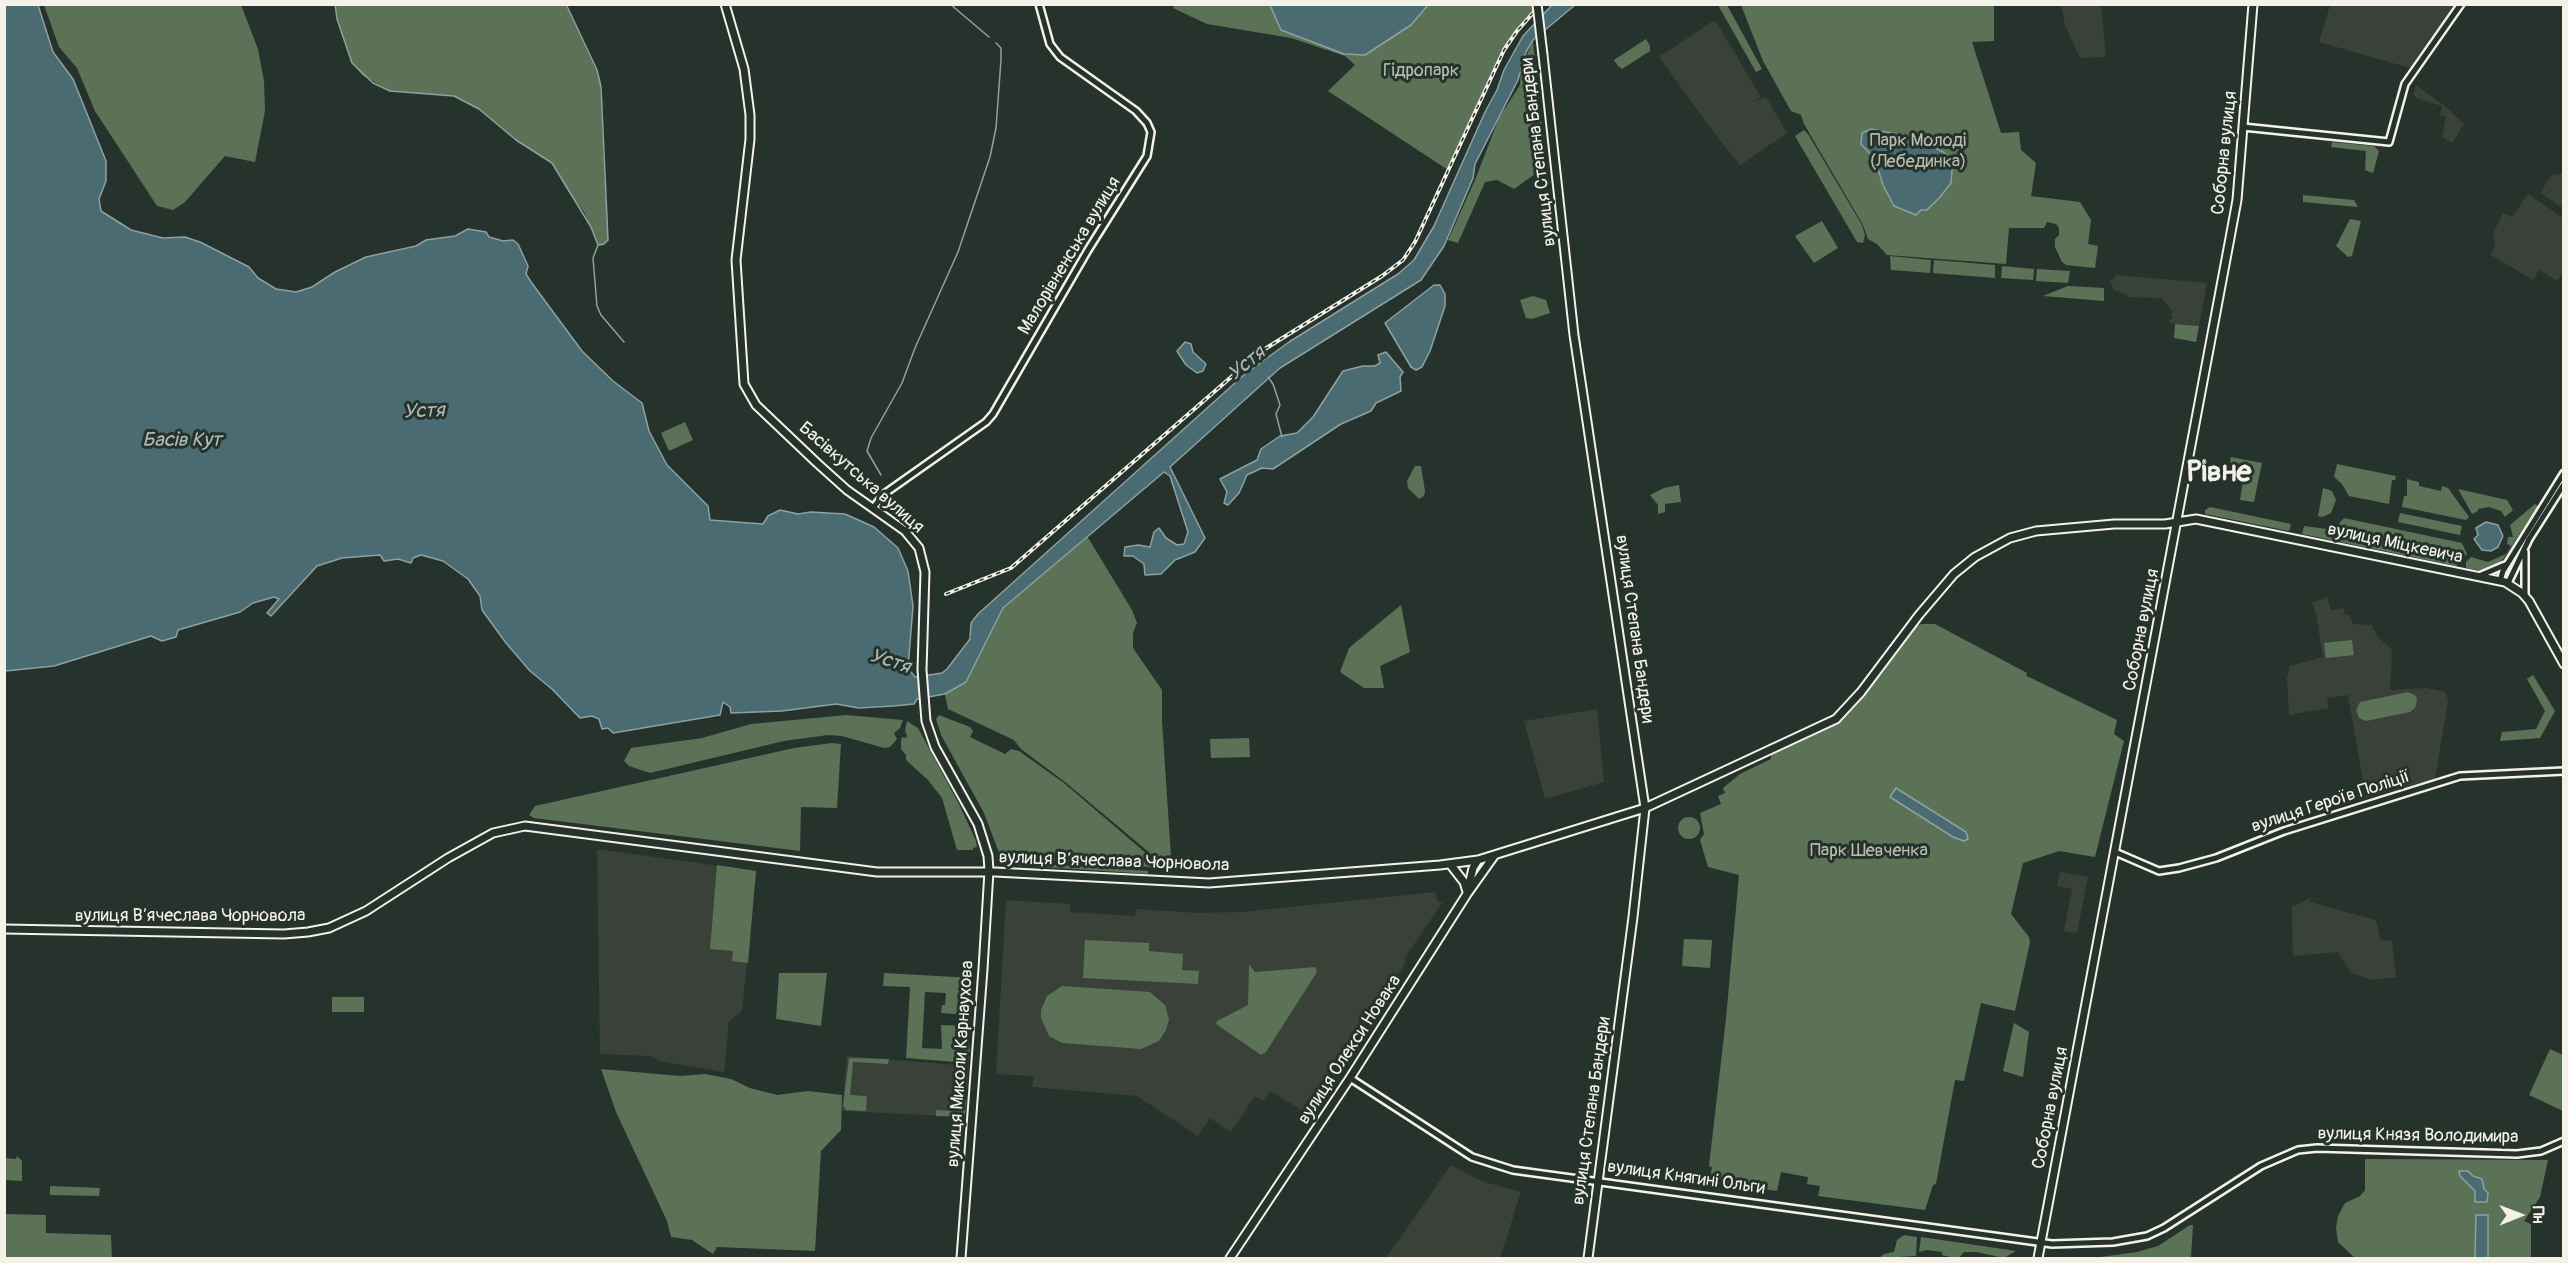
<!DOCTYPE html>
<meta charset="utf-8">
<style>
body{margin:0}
#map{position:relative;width:2568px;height:1263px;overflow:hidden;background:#26332d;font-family:Pangolin,sans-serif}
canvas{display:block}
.frame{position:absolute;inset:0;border:6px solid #f4f1e8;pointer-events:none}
.north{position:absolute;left:2490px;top:1185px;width:60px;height:60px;-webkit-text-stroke:4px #26332d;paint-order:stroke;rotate:89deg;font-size:16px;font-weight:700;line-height:24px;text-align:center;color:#f4f1e8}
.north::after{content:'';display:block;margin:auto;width:21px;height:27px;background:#f4f1e8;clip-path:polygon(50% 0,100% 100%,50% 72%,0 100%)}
</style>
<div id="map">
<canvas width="2568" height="1263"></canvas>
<div class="frame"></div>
<div class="north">Пн</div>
</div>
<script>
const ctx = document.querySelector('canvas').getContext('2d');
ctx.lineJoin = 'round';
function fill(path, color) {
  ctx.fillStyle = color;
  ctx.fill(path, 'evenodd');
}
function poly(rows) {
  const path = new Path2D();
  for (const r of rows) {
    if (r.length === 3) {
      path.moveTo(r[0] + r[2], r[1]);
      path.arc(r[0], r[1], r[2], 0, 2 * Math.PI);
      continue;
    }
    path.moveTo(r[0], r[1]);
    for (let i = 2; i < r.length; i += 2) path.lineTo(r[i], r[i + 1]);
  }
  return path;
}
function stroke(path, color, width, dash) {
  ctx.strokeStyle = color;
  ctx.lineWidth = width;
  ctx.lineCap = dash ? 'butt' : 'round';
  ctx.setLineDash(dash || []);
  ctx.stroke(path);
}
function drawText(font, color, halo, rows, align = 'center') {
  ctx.font = font + ' Pangolin,sans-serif';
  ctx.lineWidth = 6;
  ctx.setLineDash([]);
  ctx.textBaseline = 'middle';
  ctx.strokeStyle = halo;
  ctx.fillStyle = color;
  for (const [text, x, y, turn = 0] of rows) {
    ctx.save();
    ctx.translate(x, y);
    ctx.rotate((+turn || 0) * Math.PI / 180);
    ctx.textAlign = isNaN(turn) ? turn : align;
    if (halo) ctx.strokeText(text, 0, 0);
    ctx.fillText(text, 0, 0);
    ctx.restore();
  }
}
fill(poly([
 [2061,5,2101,5,2106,57,2080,58,2065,25],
 [2330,5,2330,4,2456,5,2410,68,2319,42],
 [1715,20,1761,97,1753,102,1766,97,1787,133,1740,165,1712,130,1659,57],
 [2416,85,2447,108,2464,124,2452,143,2442,137,2446,117,2440,115,2442,106,2416,98,2413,94],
 [2563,172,2563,208,2540,193,2552,174,2558,175],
 [2528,194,2563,218,2563,270,2558,281,2539,270,2533,280,2491,255,2495,245,2493,233,2503,213,2512,217],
 [2117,275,2207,283,2199,326,2170,323,2169,321,2173,317,2171,314,2173,312,2161,298,2128,297,2127,295,2114,290,2110,282],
 [2327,597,2331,610,2344,608,2345,614,2349,615,2353,624,2372,625,2377,636,2392,650,2390,690,2426,688,2446,692,2448,702,2435,779,2366,798,2348,695,2327,698,2329,708,2289,715,2287,678,2290,666,2323,657,2316,614,2312,603],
 [1597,709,1604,782,1545,799,1524,721],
 [597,849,756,871,742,1011,729,1021,724,1072,659,1061,651,1056,600,1054],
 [2060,872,2088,877,2077,933,2064,931,2072,889,2057,886],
 [1435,892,1437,900,1442,903,1404,959,1406,962,1397,976,1395,975,1365,1019,1368,1021,1363,1029,1360,1028,1307,1110,1308,1114,1270,1091,1263,1101,1255,1096,1231,1132,1210,1118,1198,1136,1137,1096,1032,1087,1034,1076,996,1074,1006,900,1070,904,1070,912,1135,916,1136,909,1199,913,1242,912],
 [2310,898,2310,902,2376,920,2381,941,2392,940,2396,977,2373,980,2351,973,2338,952,2293,956,2292,907],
 [847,1056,969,1066,965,1117,842,1111],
 [1451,1165,1481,1181,1521,1192,1500,1258,1386,1258]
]), '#3a4138');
fill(poly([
 [1175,4,1541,5,1517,31,1504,50,1448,170,1328,91,1355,65,1345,56,1291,38,1207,24,1173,8],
 [44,5,241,5,258,49,264,81,265,111,255,162,225,156,185,202,173,210,157,206,95,111,77,68,59,47],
 [335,5,566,5,600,78,608,240,604,244,598,245,584,212,566,188,552,163,516,140,479,109,454,96,390,91,362,75,352,63,337,19],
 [1718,5,1727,5,1762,69,1756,72],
 [1741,5,1994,5,1994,41,1972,42,2001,133,2019,132,2021,150,2036,163,2031,196,2080,202,2091,220,2088,244,2098,246,2095,268,2066,265,2062,262,2055,247,2055,239,2059,235,2059,228,2056,224,2047,222,2044,228,2009,228,2006,264,1887,255,1877,244,1868,239,1863,225,1804,124,1801,115,1791,111,1763,61],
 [1646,39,1650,46,1650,51,1622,69,1618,66,1614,60],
 [1533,41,1546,166,1514,189,1497,180,1485,182,1458,243,1448,240,1475,180,1499,118,1520,85,1521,68],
 [1804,130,1808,134,1862,225,1865,235,1863,243,1857,242,1795,136],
 [2332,142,2374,146,2379,151,2373,173,2365,170,2366,151,2331,147],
 [2303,195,2354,200,2358,207,2303,202],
 [2350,219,2361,221,2352,256,2348,257,2336,246],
 [1822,221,1838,248,1814,263,1795,236],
 [1890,256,1931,260,1930,273,1891,270],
 [1934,260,1995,265,1995,278,1933,273],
 [2002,266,2034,269,2033,280,2001,278],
 [2037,269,2070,271,2068,283,2036,281],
 [2068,286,2104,288,2104,301,2043,296],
 [1533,296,1546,300,1550,313,1532,319,1526,318,1520,300],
 [2175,324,2199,326,2196,342,2174,338],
 [685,422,693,440,669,451,661,433],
 [2231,457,2262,463,2254,502,2240,500,2244,475,2230,463],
 [2337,464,2396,476,2395,480,2392,480,2389,504,2349,496,2342,484,2334,477],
 [1415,466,1421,466,1425,491,1424,496,1419,499,1408,488,1407,481],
 [2407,479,2419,482,2419,486,2441,491,2442,486,2448,488,2469,517,2466,520,2402,507,2404,496,2407,496],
 [1679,485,1681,502,1665,504,1665,512,1658,514,1658,505,1650,495,1664,488],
 [2323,488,2332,491,2336,500,2331,513,2322,517,2318,516],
 [2458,489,2507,500,2513,510,2505,517,2501,511,2489,507,2478,509,2478,511,2472,514],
 [2535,504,2538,506,2502,561,2482,571,2466,568,2466,562,2471,557,2488,562,2506,554,2511,546,2507,544,2508,537,2513,537,2510,525],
 [2210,507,2291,524,2289,531,2205,514,2205,510],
 [2400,513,2462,526,2460,535,2398,522],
 [2344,518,2462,543,2467,554,2456,566,2302,534,2304,526,2327,529,2338,525],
 [1087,536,1132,610,1137,623,1133,633,1133,648,1162,690,1162,721,1171,856,1168,865,1151,854,1065,782,1021,749,1014,740,948,709,945,694,966,682,1003,608],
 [1401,605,1410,652,1380,666,1384,688,1364,688,1340,672,1349,648],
 [1922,624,1935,624,2027,673,2026,676,2031,678,2117,720,2114,734,2124,741,2095,857,2059,851,2023,863,2011,914,2029,937,2030,942,2015,1011,1981,1003,1964,1081,1955,1080,1936,1184,1933,1185,1925,1210,1818,1196,1820,1186,1807,1184,1808,1177,1781,1172,1777,1191,1715,1182,1710,1178,1712,1167,1709,1166,1726,1018,1739,875,1708,867,1700,840,1704,834,1700,813,1721,804,1718,796,1725,793,1723,788,1740,774,1771,759,1771,751,1834,721,1909,628],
 [2352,640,2354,655,2326,658,2324,643],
 [2533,675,2555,711,2540,738,2500,741,2502,732,2536,729,2545,711,2527,679],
 [2408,692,2416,696,2417,701,2415,708,2410,712,2366,721,2359,718,2356,710,2360,702],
 [846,715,903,720,900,728,894,733,897,739,890,747,884,748,842,736,828,735,784,741,650,773,629,766,624,761,631,748,702,738,751,724],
 [939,715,970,727,973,731,970,737,1005,754,1011,749,1019,751,1064,783,1154,860,1152,867,1001,858,984,813,941,735,936,719],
 [907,721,918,728,959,804,976,841,977,847,973,848,973,850,957,850,942,798,928,780,906,760,906,755,901,749,901,741,902,737,906,738,907,736,905,730],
 [1249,738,1250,757,1211,758,1210,739],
 [832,743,841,744,837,808,801,807,800,851,534,818,529,815,535,806,794,748],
 [1689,828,11],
 [1013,862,1148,871,1148,874,1013,865],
 [717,865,756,871,748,963,732,961,733,951,710,949],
 [1684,939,1712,940,1710,968,1682,966],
 [1085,940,1149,943,1149,951,1183,954,1182,970,1199,971,1198,984,1083,978],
 [1249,964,1255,972,1315,967,1317,972,1266,1052,1261,1055,1216,1024,1217,1021,1248,1005],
 [779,973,827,973,821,1026,776,1019],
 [884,973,973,978,971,1015,941,1013,942,1005,945,1005,946,993,925,992,922,1048,942,1049,941,1025,969,1026,969,1029,965,1029,965,1035,970,1047,968,1063,906,1058,910,987,883,986],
 [1062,986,1150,992,1165,1005,1169,1019,1166,1030,1159,1041,1141,1049,1062,1043,1049,1036,1041,1018,1041,1010,1047,996],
 [332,997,364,997,364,1012,332,1012],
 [2014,1023,2029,1032,2023,1077,2003,1071],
 [2550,1049,2563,1055,2563,1111,2529,1095],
 [849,1058,889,1059,888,1064,853,1062,850,1095,867,1096,866,1111,846,1110,843,1106],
 [601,1069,680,1076,705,1074,731,1079,750,1088,777,1095,808,1091,842,1095,841,1130,821,1151,815,1251,717,1247,713,1254,692,1240,671,1237,667,1221,616,1112],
 [955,1093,966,1095,965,1117,936,1116,936,1110,953,1111],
 [17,1156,22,1161,22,1181,5,1180,5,1158,16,1159],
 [2365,1159,2548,1160,2540,1197,2524,1221,2531,1224,2531,1258,2355,1258,2338,1242,2336,1228,2338,1216,2345,1203,2360,1196,2365,1190],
 [50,1186,100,1188,99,1196,50,1195],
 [5,1214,46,1215,46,1233,111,1235,112,1258,5,1258],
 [2190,1225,2193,1225,2191,1258,2093,1258,2137,1252,2158,1246],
 [1904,1235,1917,1237,1916,1256,1879,1258,1884,1254,1894,1252,1897,1240],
 [1921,1237,2016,1251,2004,1258,1976,1252,1964,1252,1959,1258,1955,1258,1942,1255,1942,1252,1927,1250,1919,1252]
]), '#5b7257');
const water = poly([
 [4,5,38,5,53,52,73,79,106,161,106,181,99,199,101,211,131,230,163,238,185,237,200,242,249,267,258,278,276,289,296,292,312,287,335,272,366,257,416,246,426,240,455,236,468,229,486,232,489,237,503,241,513,240,518,244,528,266,526,274,531,282,582,351,613,381,642,403,649,431,667,465,708,506,710,520,763,524,768,516,780,510,798,514,811,512,845,514,874,527,898,548,908,571,913,606,908,668,915,677,942,673,947,669,970,639,971,623,978,614,1245,374,1289,342,1398,274,1414,260,1434,226,1485,112,1497,90,1504,70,1523,36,1552,5,1575,5,1533,40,1526,52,1518,80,1475,164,1473,178,1444,246,1421,280,1280,368,1170,467,1205,538,1195,552,1175,560,1161,574,1145,575,1144,564,1133,556,1124,556,1125,547,1138,545,1150,547,1154,532,1159,528,1166,538,1177,545,1184,544,1188,532,1170,476,1164,472,1003,608,966,682,945,694,917,699,914,704,893,706,859,708,836,704,782,711,731,713,730,707,723,702,720,715,613,733,608,728,602,729,599,719,592,716,580,718,552,689,530,671,506,643,482,610,480,596,468,579,443,561,421,555,413,558,411,563,398,559,384,561,380,555,342,558,317,566,271,616,267,613,279,599,274,597,253,603,240,612,178,630,176,637,162,641,151,636,54,666,5,671,4,5],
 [1270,5,1428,5,1411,25,1365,55,1344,54,1281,30,1270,5],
 [1871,129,1916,138,1943,152,1950,158,1952,171,1951,183,1940,197,1927,210,1921,210,1916,215,1894,206,1883,185,1875,159,1861,144,1862,133,1871,129],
 [1434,285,1440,285,1445,294,1445,306,1430,351,1422,367,1416,370,1411,367,1385,323,1434,285],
 [1185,342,1191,344,1193,352,1206,364,1203,371,1197,373,1186,365,1177,351,1185,342],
 [1386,352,1403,372,1400,377,1401,391,1376,403,1371,411,1341,424,1273,469,1262,468,1247,475,1239,493,1228,505,1224,503,1227,492,1220,479,1257,460,1261,449,1280,436,1297,433,1313,417,1343,371,1363,366,1375,366,1380,363,1378,355,1386,352],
 [2486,522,2498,525,2503,536,2498,547,2491,551,2482,550,2474,539,2478,535,2476,528,2486,522],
 [1896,788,1966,832,1968,839,1964,841,1953,837,1890,797,1896,788],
 [2459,1171,2468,1171,2473,1176,2482,1179,2484,1189,2488,1193,2487,1202,2475,1202,2475,1191,2460,1176,2459,1171],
 [2476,1215,2488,1215,2488,1258,2475,1258,2476,1215]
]);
fill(water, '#4a6b71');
stroke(water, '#8ea1a1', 1.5);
stroke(poly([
 [335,4,337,19,352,63,373,83,390,91,454,96,479,109,516,140,552,163,591,227,598,245,593,258,597,306,601,315,624,342],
 [566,4,597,70,601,87,608,240,604,244,599,245],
 [950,4,989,37],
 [1268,377,1273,384,1280,405,1276,414,1282,437],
 [881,475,867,451,871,438,902,383,915,348,958,252,990,157,996,128,1001,60,1001,48,996,43]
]), '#8ea1a1', 1.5);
const minor = poly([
 [2243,127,2389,142,2405,84,2461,4],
 [873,508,884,494,986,422,993,414,1088,250,1147,156,1151,132,1147,123,1136,111,1060,57,1050,44,1039,4],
 [2525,552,2525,596],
 [2479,576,2505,565],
 [2500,581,2503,571,2564,473],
 [2508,583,2529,539,2564,484],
 [2115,852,2159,871,2179,868,2216,858,2284,831,2460,776,2564,771],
 [1350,1078,1472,1157,1513,1170,2052,1244,2113,1242,2147,1236,2164,1228,2261,1166,2298,1150,2317,1148,2517,1154,2541,1151,2564,1141]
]);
const major = poly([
 [725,4,744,69,750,115,750,139,736,260,744,384,756,405,817,463,847,490,905,531,919,548,925,572,922,670,926,721,935,747,978,824,988,856,989,871,983,969,961,1258],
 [1543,55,1574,335,1645,808,1633,917,1588,1258],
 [1450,864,1464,882,1467,892],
 [1468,889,1473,868,1478,860],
 [4,929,284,934,308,932,329,928,366,911,448,858,493,833,525,826,877,872,995,872,1209,883,1440,865,1478,860,1645,808,1836,719,1861,692,1919,615,1954,574,1975,557,2010,538,2036,531,2114,524,2165,524,2196,519,2505,582,2522,593,2529,601,2564,664],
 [1230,1258,1350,1078,1467,894,1494,856],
 [2038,1258,2230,238,2237,200,2253,4]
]);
stroke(minor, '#f4f1e8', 10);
stroke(major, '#f4f1e8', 11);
stroke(minor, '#26332d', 5);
stroke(major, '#26332d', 7);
const rail = poly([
 [946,594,1011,568,1260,352,1382,276,1403,260,1415,242,1504,50,1517,31,1541,4]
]);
stroke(rail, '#f4f1e8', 4);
stroke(rail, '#26332d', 1.5, [4.5]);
const majorBridge = poly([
 [1537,4,1543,55]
]);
stroke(majorBridge, '#f4f1e8', 11, []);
stroke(majorBridge, '#26332d', 7);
drawText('18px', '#b7beae', '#26332d', [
 ["Гідропарк",1421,71],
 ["Парк Молоді",1918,141],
 ["(Лебединка)",1918,162],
 ["Парк Шевченка",1869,851]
]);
drawText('18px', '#f4f1e8', '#26332d', [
 ["вулиця Степана Бандери",1539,152,-97],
 ["Соборна вулиця",2225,153,-84],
 ["Малорівненська вулиця",1070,256,-59],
 ["Басівкутська вулиця",861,478,41],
 ["вулиця Міцкевича",2395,544,12],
 ["вулиця Степана Бандери",1634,629,82],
 ["Соборна вулиця",2142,630,-79],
 ["вулиця Героїв Поліції",2331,802,-18],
 ["вулиця Вʼячеслава Чорновола",1114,862,2],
 ["вулиця Вʼячеслава Чорновола",190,916],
 ["вулиця Олекси Новака",1350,1050,-57],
 ["вулиця Миколи Карнаухова",961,1064,-86],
 ["Соборна вулиця",2051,1108,-79],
 ["вулиця Степана Бандери",1592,1111,-82],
 ["вулиця Князя Володимира",2418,1136,1],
 ["вулиця Княгині Ольги",1686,1178,8]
]);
drawText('italic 20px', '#b0bbb8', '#26332d', [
 ["Устя",1247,364,-39],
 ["Устя",424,412,-2],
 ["Басів Кут",182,441],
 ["Устя",890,662,18]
]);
drawText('bold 30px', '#f4f1e8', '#26332d', [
 ["Рівне",2219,473]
]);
</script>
